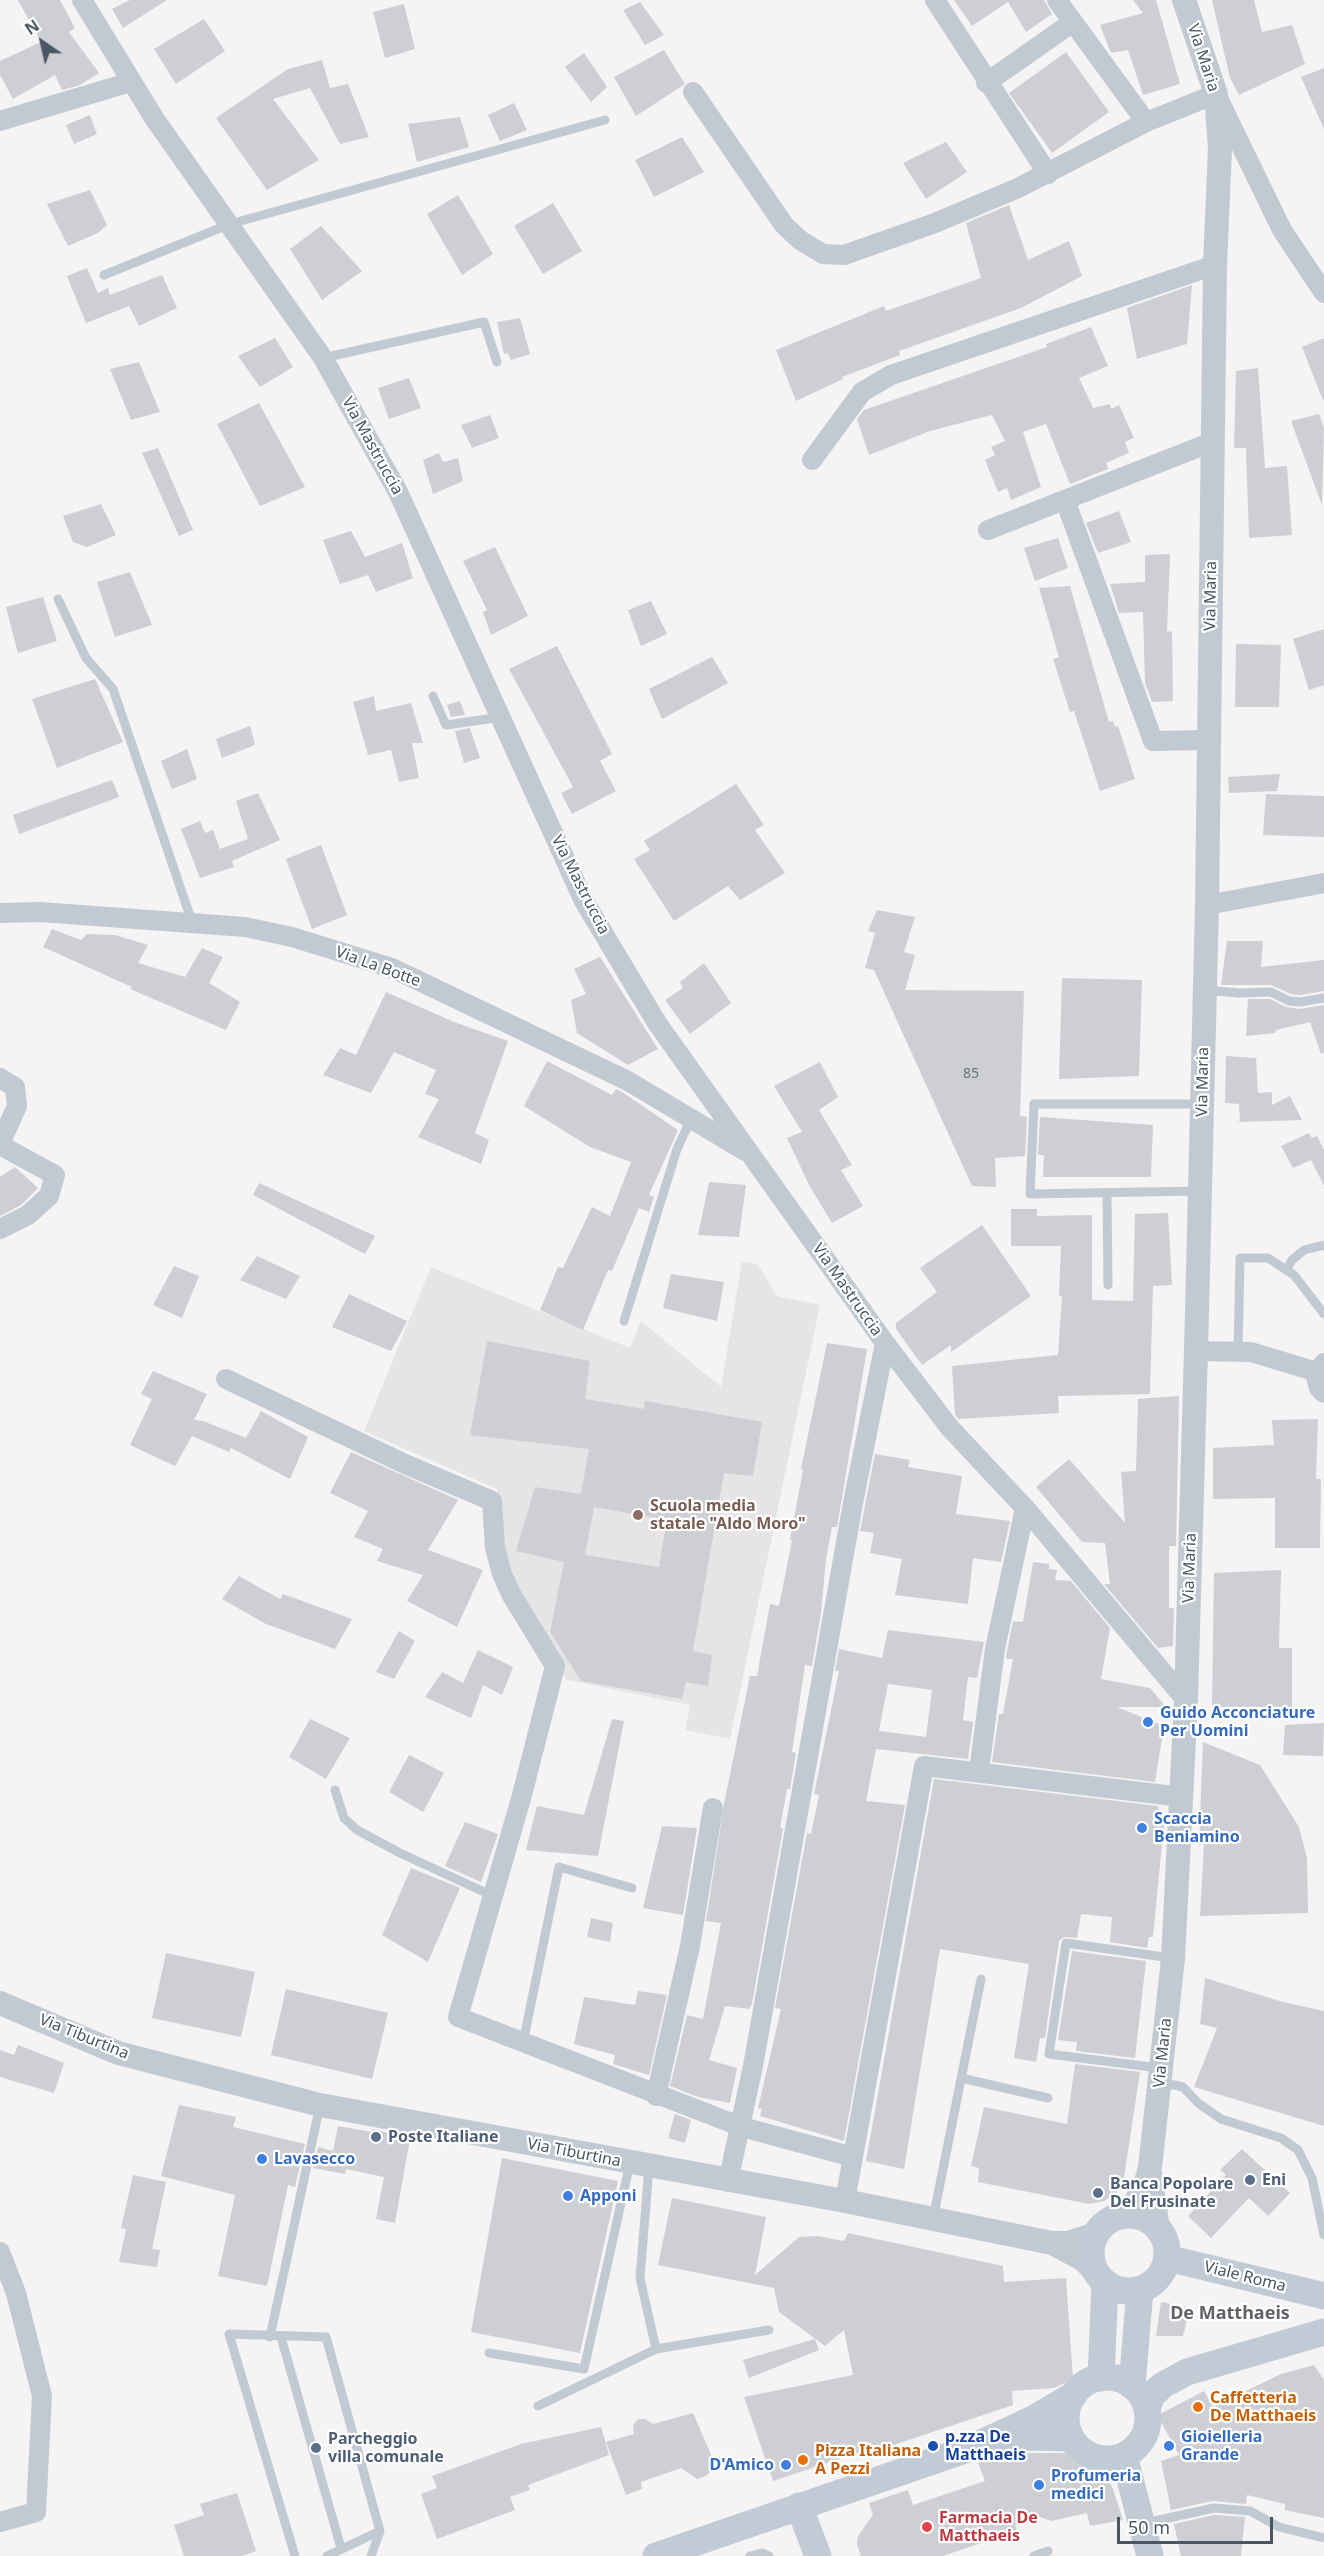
<!DOCTYPE html>
<style>
body{margin:0}
#map{position:relative;width:1324px;height:2556px;overflow:hidden;background:#f5f3f3;font-family:"Noto Sans",sans-serif}
canvas{display:block}
.north{position:absolute;left:12px;top:12px;width:60px;height:60px;-webkit-text-stroke:4px #fff;paint-order:stroke;rotate:326deg;font-size:16px;font-weight:700;line-height:24px;text-align:center;color:#4a5661}
.north::after{content:'';display:block;margin:auto;width:21px;height:27px;background:#4a5661;clip-path:polygon(50% 0,100% 100%,50% 72%,0 100%)}
.scale{position:absolute;left:1117px;top:2517px;width:156px;height:27px;box-sizing:border-box;border:3px solid #4a5661;border-top:0;padding-left:8px;font-size:18px;line-height:21px;white-space:nowrap;color:#4a5661;-webkit-text-stroke:4px #fff;paint-order:stroke}
</style>
<div id="map">
<canvas width="1324" height="2556"></canvas>
<div class="north">N</div>
<div class="scale">50 m</div>
</div>
<script>
const ctx = document.querySelector('canvas').getContext('2d');
ctx.lineJoin = 'round';
function fill(path, color) {
  ctx.fillStyle = color;
  ctx.fill(path, 'evenodd');
}
function poly(rows) {
  const path = new Path2D();
  for (const r of rows) {
    if (r.length === 3) {
      path.moveTo(r[0] + r[2], r[1]);
      path.arc(r[0], r[1], r[2], 0, 2 * Math.PI);
      continue;
    }
    path.moveTo(r[0], r[1]);
    for (let i = 2; i < r.length; i += 2) path.lineTo(r[i], r[i + 1]);
  }
  return path;
}
function stroke(path, color, width, dash) {
  ctx.strokeStyle = color;
  ctx.lineWidth = width;
  ctx.lineCap = dash ? 'butt' : 'round';
  ctx.setLineDash(dash || []);
  ctx.stroke(path);
}
function drawText(font, color, halo, rows, align = 'center') {
  ctx.font = font + ' "Noto Sans",sans-serif';
  ctx.lineWidth = 4.5;
  ctx.setLineDash([]);
  ctx.textBaseline = 'middle';
  ctx.strokeStyle = halo;
  ctx.fillStyle = color;
  for (const [text, x, y, turn = 0] of rows) {
    ctx.save();
    ctx.translate(x, y);
    ctx.rotate((+turn || 0) * Math.PI / 180);
    ctx.textAlign = isNaN(turn) ? turn : align;
    if (halo) ctx.strokeText(text, 0, 0);
    ctx.fillText(text, 0, 0);
    ctx.restore();
  }
}
fill(poly([
 [742,1262,758,1264,777,1296,820,1305,730,1739,685,1730,690,1705,567,1680,527,1613,509,1574,500,1541,497,1489,364,1431,431,1267,630,1348,641,1321,721,1387]
]), '#e6e4e5');
fill(poly([
 [18,0,60,0,75,28,69,32,99,73,80,85,62,90,55,75,13,99,0,75,0,61,41,42],
 [130,0,167,0,123,28,112,9],
 [954,0,1044,0,1052,14,1026,32,1008,2,972,26],
 [1133,0,1156,0,1180,84,1143,95,1128,50,1111,53,1100,25,1143,13],
 [1212,0,1254,0,1262,32,1292,25,1305,64,1239,95,1230,78],
 [640,2,664,35,645,45,623,10],
 [404,4,415,49,385,58,373,12],
 [204,19,225,51,176,84,154,49],
 [664,50,685,84,636,116,614,77],
 [1066,52,1109,112,1052,153,1009,93],
 [584,53,607,87,591,102,565,67],
 [322,60,330,88,348,84,369,137,340,144,310,88,273,99,319,160,267,190,216,118,288,69],
 [1324,68,1324,129,1301,77],
 [514,103,527,130,500,141,488,115],
 [90,115,97,134,74,144,66,125],
 [460,117,469,147,417,162,408,124],
 [682,137,704,172,654,197,635,160],
 [946,142,967,172,926,199,903,163],
 [90,190,107,225,98,233,68,246,47,204],
 [458,195,493,254,462,275,427,214],
 [553,203,582,251,543,274,514,226],
 [1009,205,1028,260,1069,241,1082,276,1021,308,899,351,900,355,842,377,843,379,796,401,776,350,884,306,886,311,981,278,966,223],
 [321,226,362,271,322,300,290,249],
 [87,268,98,293,108,288,110,295,162,275,177,308,139,326,129,306,86,323,67,276],
 [1192,285,1187,344,1137,359,1127,308],
 [520,318,530,354,511,360,508,353,504,354,497,322],
 [1091,327,1108,366,1079,378,1093,408,1110,404,1111,409,1119,405,1134,438,1125,442,1129,453,1106,463,1108,469,1070,484,1046,424,1023,432,1041,487,1011,500,1007,488,998,492,985,460,995,455,991,447,1005,441,992,415,930,431,869,455,857,419,864,410,1047,347,1046,344],
 [275,338,293,367,260,387,238,356],
 [1324,338,1324,400,1323,400,1302,347],
 [139,362,160,412,131,420,110,369],
 [1258,368,1265,468,1287,466,1292,535,1249,538,1246,448,1234,448,1236,371],
 [409,378,421,408,389,419,378,388],
 [259,403,305,487,260,506,217,424],
 [1319,414,1324,428,1322,505,1291,421],
 [490,415,499,438,472,448,461,425],
 [158,448,193,530,179,536,142,453],
 [439,453,443,462,458,458,463,481,433,494,423,460],
 [101,504,116,535,87,547,73,542,63,516],
 [1119,511,1131,542,1098,553,1086,523],
 [351,531,365,557,402,543,413,578,376,592,368,575,340,584,323,540],
 [1058,538,1068,568,1035,581,1024,548],
 [495,547,528,616,491,635,483,612,487,610,463,561],
 [1170,554,1167,632,1172,631,1173,701,1152,702,1145,683,1143,612,1119,613,1110,584,1145,582,1145,555],
 [130,572,152,625,115,637,97,582],
 [1070,586,1109,722,1113,721,1115,727,1118,726,1135,779,1100,791,1074,711,1070,712,1053,659,1059,657,1039,588],
 [43,597,57,641,18,653,6,607],
 [651,601,667,634,641,646,628,610],
 [1324,629,1324,685,1309,690,1293,639],
 [1236,644,1281,645,1279,707,1235,707],
 [557,646,612,754,600,761,616,791,572,814,561,793,573,787,509,669],
 [712,657,728,683,662,719,649,689],
 [95,679,123,742,57,768,32,699],
 [374,696,376,711,411,703,423,743,412,743,419,778,399,782,391,750,368,755,353,702],
 [460,701,465,715,451,717,447,705],
 [250,726,255,745,222,758,216,739],
 [470,728,480,758,464,763,455,731],
 [187,749,197,779,172,789,161,761],
 [1280,774,1277,791,1229,793,1228,777],
 [112,780,119,797,19,834,13,815],
 [736,784,764,825,755,830,785,873,740,900,728,886,674,921,634,859,650,850,644,841],
 [258,793,280,840,232,861,234,867,200,878,181,829,200,821,205,833,213,830,220,849,248,839,236,801],
 [1266,794,1324,796,1324,837,1263,835],
 [321,845,347,915,312,929,286,859],
 [877,910,915,917,904,952,915,955,905,990,1024,991,1020,1116,1027,1117,1025,1156,995,1158,996,1187,972,1186,874,970,865,968,875,933,868,931],
 [52,929,81,940,87,934,115,935,148,945,138,963,185,977,202,948,223,957,209,983,240,1002,226,1030,130,989,132,987,43,947],
 [1227,941,1263,941,1261,967,1324,960,1324,991,1300,995,1291,994,1271,985,1221,985],
 [600,957,658,1049,628,1065,577,1033,571,1000,586,994,574,969],
 [704,963,731,1003,690,1034,665,1000,683,988,680,982],
 [1062,978,1142,980,1139,1076,1059,1079],
 [386,992,454,1022,508,1041,475,1133,489,1140,481,1164,418,1137,439,1099,425,1094,436,1070,394,1052,371,1093,323,1075,340,1048,356,1055],
 [1248,999,1270,999,1286,1007,1299,1009,1324,1005,1324,1053,1321,1054,1310,1022,1276,1030,1275,1033,1246,1036],
 [1226,1056,1256,1058,1258,1093,1272,1092,1272,1105,1290,1096,1302,1120,1237,1122,1240,1121,1239,1104,1225,1103],
 [547,1061,612,1095,616,1089,622,1092,678,1130,649,1195,654,1197,649,1212,639,1208,612,1271,608,1270,583,1330,540,1310,558,1267,563,1268,592,1207,610,1216,631,1162,590,1147,524,1106],
 [820,1062,838,1097,819,1110,852,1165,841,1170,863,1206,832,1223,809,1185,787,1138,802,1132,774,1086],
 [1040,1117,1153,1125,1151,1177,1043,1177,1044,1155,1038,1155],
 [1309,1133,1312,1138,1317,1136,1324,1150,1324,1186,1311,1160,1293,1168,1281,1146],
 [15,1167,38,1188,21,1205,0,1216,0,1177],
 [709,1182,746,1185,739,1237,698,1235],
 [259,1183,375,1236,365,1254,253,1195],
 [1011,1209,1037,1209,1037,1216,1092,1215,1092,1300,1133,1301,1135,1214,1168,1213,1172,1285,1153,1286,1150,1394,1058,1396,1059,1413,958,1419,955,1414,952,1366,1058,1355,1062,1296,1059,1296,1061,1246,1011,1246],
 [982,1225,1031,1296,951,1352,951,1345,922,1365,896,1329,896,1323,937,1292,920,1268],
 [257,1256,300,1276,286,1299,240,1280],
 [174,1266,199,1276,182,1318,153,1305],
 [671,1274,724,1282,717,1321,663,1308],
 [349,1294,407,1321,391,1351,332,1327],
 [487,1341,590,1361,585,1399,644,1409,645,1401,762,1422,753,1476,724,1473,693,1651,712,1655,708,1686,686,1682,682,1699,581,1681,550,1632,564,1562,516,1551,535,1487,581,1494,589,1449,470,1435],
 [594,1507,667,1520,659,1567,585,1555],
 [827,1343,867,1349,837,1527,832,1527,826,1559,821,1613,812,1666,805,1665,792,1752,796,1753,790,1789,787,1789,780,1828,783,1828,752,2004,749,2009,725,2006,709,2060,737,2068,730,2103,698,2097,670,2086,687,2015,703,2019,721,1923,706,1921,724,1804,750,1676,757,1676,770,1604,779,1606,792,1540,790,1540,803,1470,801,1469],
 [153,1371,207,1394,194,1420,203,1421,246,1438,261,1411,308,1437,290,1479,231,1448,229,1452,192,1436,175,1466,130,1445,152,1399,141,1394],
 [1179,1396,1176,1546,1169,1546,1169,1608,1174,1608,1173,1646,1158,1648,1104,1584,1110,1584,1105,1543,1082,1542,1036,1487,1069,1459,1125,1523,1121,1472,1136,1471,1138,1399],
 [1318,1419,1316,1479,1321,1479,1320,1548,1275,1548,1275,1498,1213,1499,1213,1448,1274,1445,1272,1420],
 [351,1452,458,1500,428,1550,483,1570,457,1627,407,1601,423,1575,377,1561,383,1549,354,1537,368,1511,330,1493],
 [875,1454,910,1460,908,1467,962,1476,956,1514,1010,1521,1001,1562,973,1558,968,1604,895,1595,902,1559,870,1553,874,1533,860,1531],
 [1033,1562,1049,1564,1049,1569,1057,1570,1055,1580,1071,1581,1110,1628,1101,1679,1150,1688,1166,1707,1117,1707,1164,1726,1155,1782,992,1762,999,1714,1003,1714,1013,1659,1006,1659,1007,1651,1013,1621,1023,1622],
 [1281,1570,1279,1648,1292,1648,1292,1707,1212,1707,1214,1573],
 [239,1576,280,1599,283,1594,352,1619,335,1649,266,1624,222,1599],
 [888,1630,984,1642,977,1678,968,1677,963,1720,973,1722,968,1759,876,1749,866,1801,905,1805,844,2141,760,2116,762,2109,758,2108,781,2009,775,2008,807,1833,811,1834,819,1795,814,1794,839,1671,835,1671,839,1649,882,1658],
 [888,1684,932,1690,926,1737,879,1731],
 [399,1631,415,1641,394,1679,376,1672],
 [478,1650,513,1667,502,1695,483,1685,471,1718,425,1697,442,1672,463,1683],
 [310,1719,350,1738,326,1779,289,1757],
 [612,1719,624,1721,598,1856,526,1850,537,1806,584,1815],
 [1324,1723,1323,1756,1283,1755,1285,1725],
 [1203,1742,1260,1765,1299,1827,1307,1858,1308,1913,1200,1916,1204,1844,1199,1845],
 [409,1755,444,1773,423,1812,389,1792],
 [934,1779,1158,1806,1160,1822,1164,1823,1153,1937,1149,1937,1147,1948,1110,1942,1112,1917,1081,1914,1077,1938,1064,1937,1059,1941,1045,2038,1040,2038,1036,2062,1014,2058,1029,1964,940,1949,904,2169,866,2161],
 [465,1822,498,1834,481,1882,445,1866],
 [662,1826,697,1828,683,1915,643,1908],
 [411,1868,460,1888,428,1962,382,1935],
 [591,1918,613,1923,610,1942,587,1937],
 [1072,1951,1146,1961,1135,2058,1076,2051,1077,2042,1058,2040],
 [166,1953,255,1972,241,2037,152,2018],
 [1205,1978,1283,2002,1324,2011,1324,2126,1194,2087,1217,2028,1200,2024],
 [286,1989,388,2013,372,2079,271,2055],
 [638,1991,667,1995,649,2075,613,2064,615,2055,574,2044,584,1997,635,2005],
 [18,2045,64,2063,54,2093,0,2077,0,2050,14,2055],
 [1075,2064,1140,2072,1123,2184,1115,2194,1104,2201,1089,2204,978,2182,979,2168,971,2166,984,2107,1067,2124],
 [179,2105,236,2117,233,2127,305,2144,295,2187,288,2185,267,2286,218,2276,235,2195,161,2176],
 [675,2114,691,2120,685,2143,668,2138],
 [338,2126,372,2132,373,2129,410,2139,395,2223,376,2219,384,2177,346,2169,345,2174,313,2168,318,2147,333,2151],
 [1242,2149,1290,2193,1268,2216,1249,2198,1211,2238,1188,2216,1226,2175,1220,2170],
 [502,2158,618,2181,580,2353,471,2332],
 [133,2175,166,2182,152,2249,160,2250,157,2267,119,2262,126,2229,121,2228],
 [672,2198,766,2217,755,2275,799,2237,817,2236,844,2241,848,2233,1003,2266,1004,2282,1066,2278,1073,2379,1054,2388,1012,2391,1013,2405,879,2450,878,2446,773,2481,744,2397,853,2375,844,2330,825,2346,779,2312,774,2288,658,2265],
 [1161,2302,1190,2308,1183,2336,1156,2336],
 [815,2339,819,2350,749,2378,743,2360],
 [1314,2365,1324,2380,1324,2518,1285,2510,1285,2504,1247,2495,1246,2504,1213,2501,1171,2510,1161,2461,1179,2455,1159,2418,1162,2413,1204,2391,1213,2407,1281,2374],
 [693,2413,712,2457,713,2469,706,2476,697,2479,681,2468,641,2482,642,2489,626,2495,606,2442,634,2434,633,2425,638,2419,645,2419,653,2424],
 [601,2427,609,2455,528,2485,530,2490,510,2497,515,2510,437,2539,421,2494,437,2488,432,2476,521,2444],
 [1030,2453,1076,2453,1094,2464,1105,2474,1113,2489,1123,2520,1090,2526,1087,2513,1051,2521,1040,2517,1015,2525,1017,2531,943,2556,861,2556,857,2544,858,2536,873,2515,869,2503,908,2490,913,2505,985,2481,978,2463,997,2456],
 [237,2493,256,2551,242,2556,184,2556,174,2525,204,2515,200,2504],
 [1214,2515,1245,2517,1241,2556,1181,2556,1174,2524]
]), '#cdcfd5');
stroke(poly([
 [104,275,230,224,605,120],
 [323,358,484,322,497,362],
 [58,599,86,658,113,689,192,922],
 [433,696,446,725,502,717],
 [1205,990,1239,993,1271,992,1289,1001,1300,1002,1324,998],
 [1198,1191,1030,1194,1034,1104,1200,1104],
 [1107,1193,1108,1285],
 [1286,1270,1292,1260,1304,1250,1324,1245],
 [624,1321,677,1149,691,1119],
 [1238,1352,1240,1258,1268,1258,1294,1275,1324,1314],
 [335,1790,344,1818,357,1830,400,1853,493,1896],
 [523,2043,559,1867,632,1888],
 [1159,2068,1049,2054,1066,1943,1171,1958],
 [961,2078,1048,2098],
 [1160,2082,1183,2087,1198,2103,1221,2119,1281,2138,1298,2150,1312,2178,1324,2235],
 [649,2167,640,2278,656,2349,769,2330],
 [933,2219,981,1979],
 [270,2337,320,2105],
 [281,2337,341,2548],
 [489,2353,584,2369,630,2163],
 [538,2406,656,2349],
 [1145,2523,1214,2508,1250,2511,1279,2527,1324,2538],
 [295,2556,229,2334,326,2337,380,2531,327,2556],
 [371,2556,380,2531],
 [750,2556,762,2553,769,2556],
 [1034,2556,1048,2551]
]), '#c1cad2', 9);
stroke(poly([
 [82,0,154,118,323,358,398,492,584,901,657,1023,885,1343,950,1428,1025,1508,1186,1700],
 [935,0,1048,174],
 [1057,0,1146,122],
 [986,83,1073,22],
 [693,92,784,225,800,240,823,254,844,255,935,223,1018,188,1146,122,1216,94,1282,230,1324,293],
 [0,121,131,82],
 [812,460,862,392,891,375,1215,265],
 [1065,500,1153,741,1209,740],
 [988,530,1212,442],
 [1207,905,1324,883],
 [0,913,40,912,245,927,292,937,392,968,628,1081,745,1151],
 [0,1078,15,1087,17,1106,0,1144],
 [0,1145,55,1175,49,1196,28,1215,0,1229],
 [1196,1351,1251,1352,1317,1372],
 [1324,1363,1316,1377,1319,1388,1324,1393],
 [226,1379,405,1464,492,1501,495,1548,502,1574,511,1594,555,1666,522,1795,458,2017,742,2127,853,2157],
 [979,1771,995,1649,1025,1508],
 [656,2096,690,1946,713,1808],
 [728,2182,753,2066,853,1503,885,1343],
 [845,2201,924,1766,1182,1797],
 [0,2252,16,2293,42,2396,36,2512,0,2522]
]), '#c1cad2', 20);
stroke(poly([
 [0,2003,118,2053,320,2105,845,2201,1052,2243,1068,2243,1090,2236,1101,2229],
 [1150,2173,1158,2229],
 [1123,2216,1135,2203,1145,2186,1150,2167,1173,1959,1186,1700,1196,1351,1207,905,1215,265,1220,148,1216,94,1184,0],
 [1052,2243,1084,2260,1097,2274]
]), '#c1cad2', 24);
stroke(poly([
 [1129,2253,38],
 [1167,2258,1324,2296],
 [1107,2418,41],
 [1101,2378,1105,2283],
 [1132,2386,1140,2289],
 [1147,2409,1152,2395,1163,2385,1187,2372,1324,2332],
 [1001,2441,1029,2437,1071,2438],
 [1124,2456,1150,2556],
 [799,2506,818,2556],
 [656,2556,971,2448,1035,2418,1074,2395]
]), '#c1cbd6', 27);
for (const [x, y, r, color] of [
 [638,1515,6,"#8d6e63"],
 [1148,1722,6,"#3f7fe0"],
 [1142,1828,6,"#3f7fe0"],
 [376,2137,6,"#5c6f8a"],
 [262,2159,6,"#3f7fe0"],
 [1250,2180,6,"#5c6f8a"],
 [1098,2193,6,"#5c6f8a"],
 [568,2196,6,"#3f7fe0"],
 [1198,2407,6,"#e8710a"],
 [933,2446,6,"#1a4fb4"],
 [1169,2446,6,"#3f7fe0"],
 [316,2448,6,"#5c6f8a"],
 [803,2460,6,"#e8710a"],
 [786,2465,6,"#3f7fe0"],
 [1039,2485,6,"#3f7fe0"],
 [927,2527,6,"#e0444e"]
]) {
  const dot = new Path2D();
  dot.arc(x, y, r, 0, 2 * Math.PI);
  ctx.fillStyle = color;
  ctx.fill(dot);
  stroke(dot, '#fff', 2);
}
drawText('14px', '#6b747e', null, [
 ["85",971,1074]
]);
drawText('16px', '#4a5661', '#fff', [
 ["Via Maria",1203,58,72],
 ["Via Mastruccia",372,446,61],
 ["Via Maria",1211,596,-89],
 ["Via Mastruccia",580,885,63],
 ["Via La Botte",378,967,20],
 ["Via Maria",1203,1082,-89],
 ["Via Mastruccia",847,1290,55],
 ["Via Maria",1190,1568,-88],
 ["Via Tiburtina",84,2037,22],
 ["Via Maria",1163,2053,-84],
 ["Via Tiburtina",574,2153,11],
 ["Viale Roma",1245,2277,14]
]);
drawText('bold 16px', '#785e54', '#fff', [
 ["Scuola media",650,1506],
 ["statale \"Aldo Moro\"",650,1524]
], 'left');
drawText('bold 16px', '#366cbe', '#fff', [
 ["Guido Acconciature",1160,1713],
 ["Per Uomini",1160,1731],
 ["Scaccia",1154,1819],
 ["Beniamino",1154,1837],
 ["Lavasecco",274,2159],
 ["Apponi",580,2196],
 ["Gioielleria",1181,2437],
 ["Grande",1181,2455],
 ["D'Amico",774,2465,"right"],
 ["Profumeria",1051,2476],
 ["medici",1051,2494]
], 'left');
drawText('bold 16px', '#4e5e75', '#fff', [
 ["Poste Italiane",388,2137],
 ["Eni",1262,2180],
 ["Banca Popolare",1110,2184],
 ["Del Frusinate",1110,2202],
 ["Parcheggio",328,2439],
 ["villa comunale",328,2457]
], 'left');
drawText('bold 16px', '#c56008', '#fff', [
 ["Caffetteria",1210,2398],
 ["De Matthaeis",1210,2416],
 ["Pizza Italiana",815,2451],
 ["A Pezzi",815,2469]
], 'left');
drawText('bold 16px', '#164399', '#fff', [
 ["p.zza De",945,2437],
 ["Matthaeis",945,2455]
], 'left');
drawText('bold 16px', '#be3a42', '#fff', [
 ["Farmacia De",939,2518],
 ["Matthaeis",939,2536]
], 'left');
drawText('bold 18px', '#5f6368', '#fff', [
 ["De Matthaeis",1230,2314]
]);
</script>
